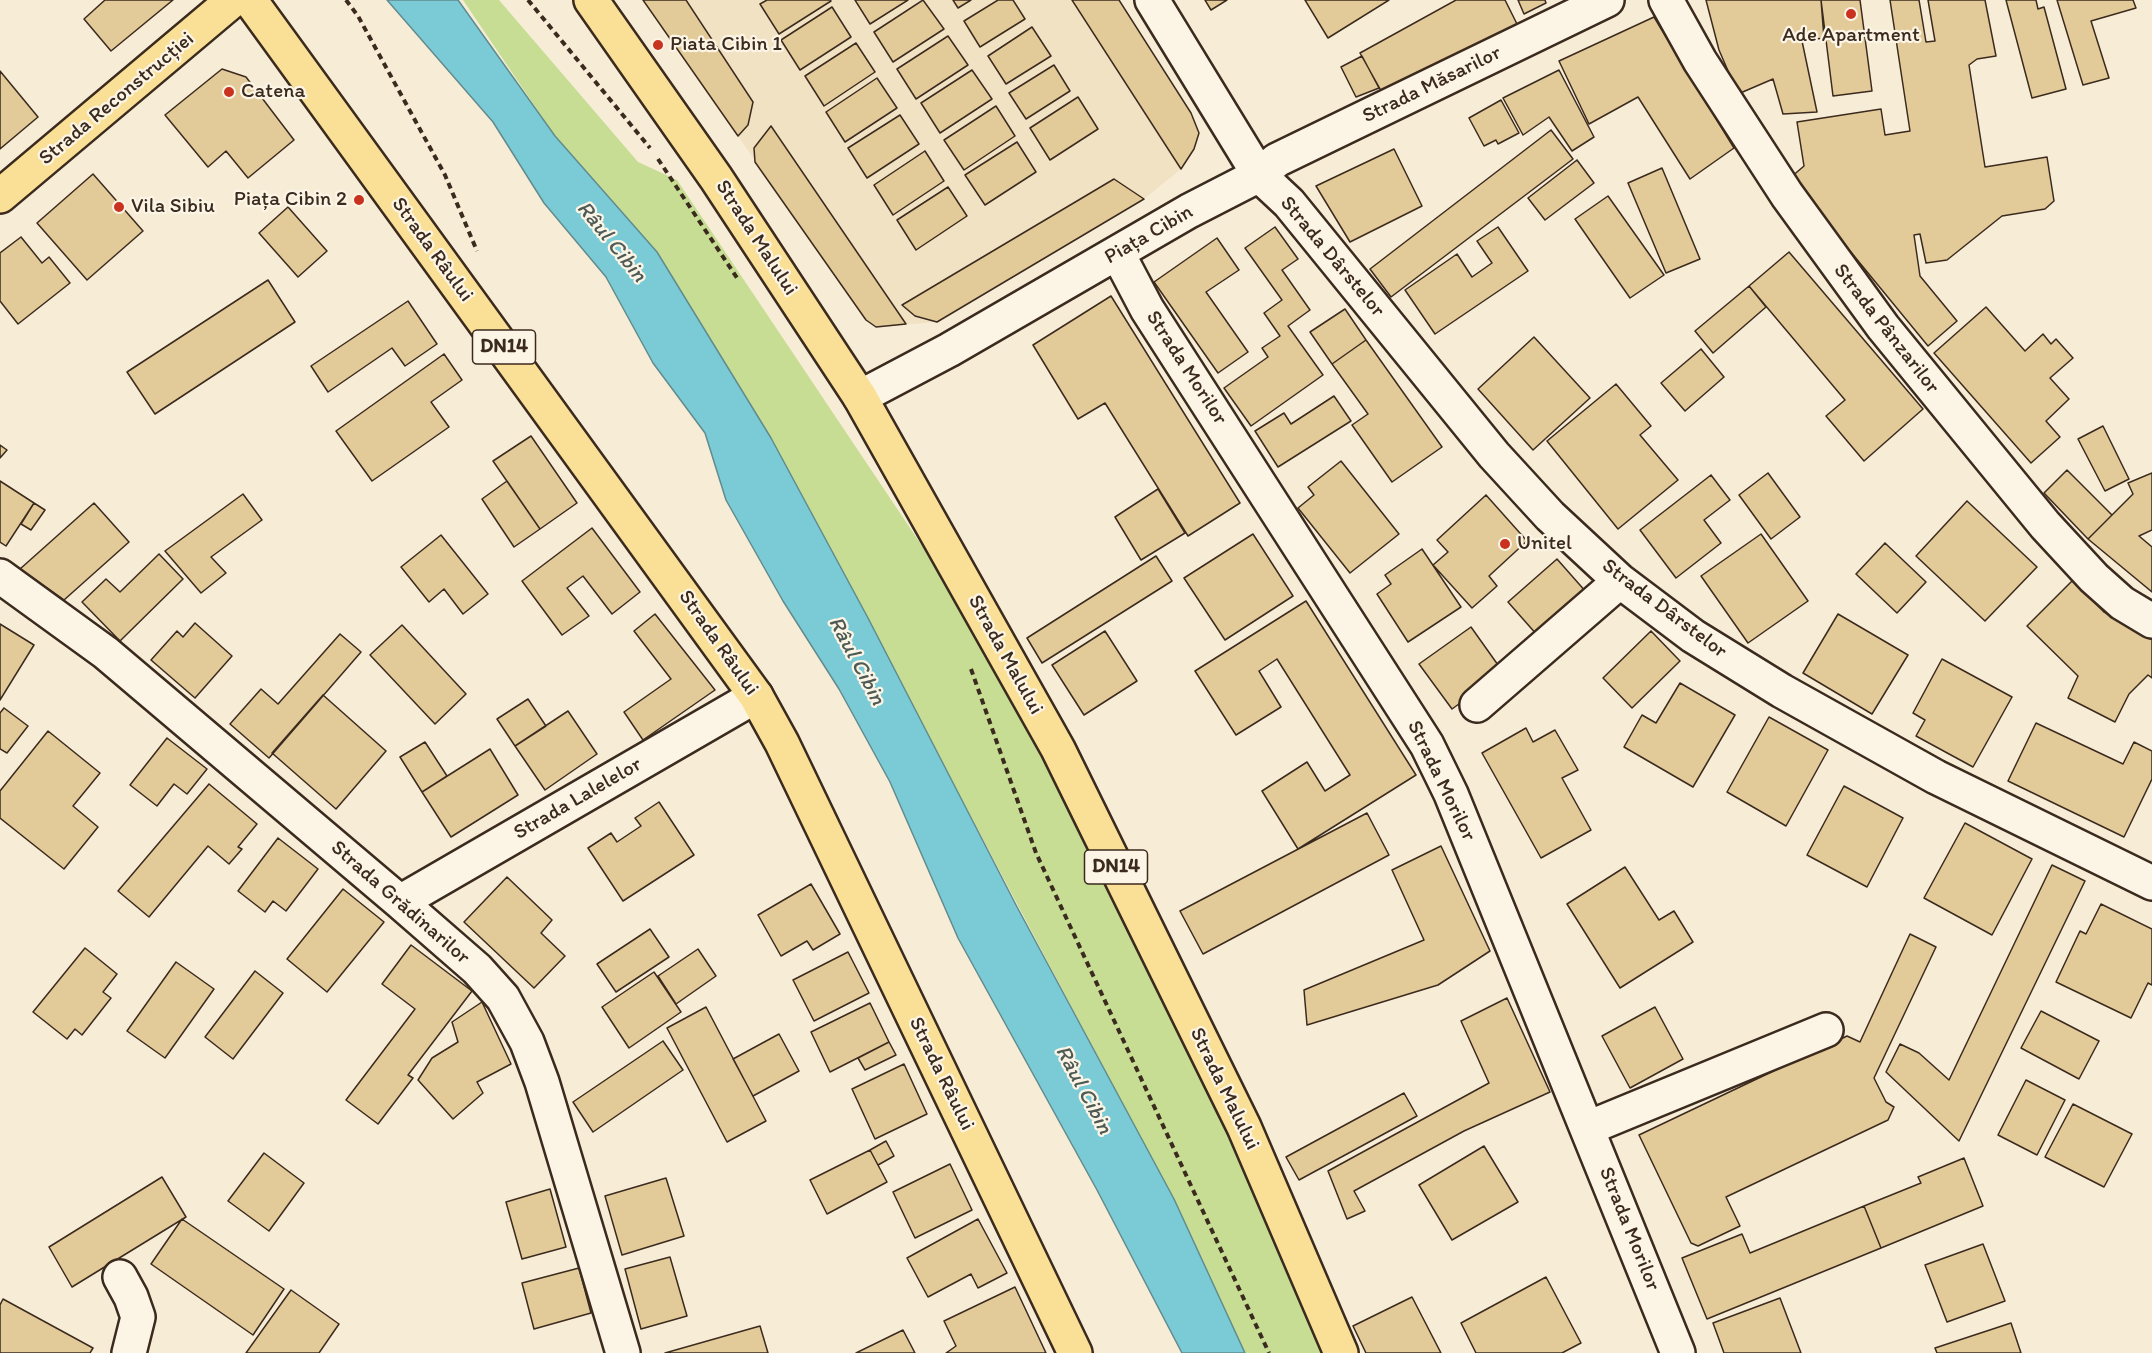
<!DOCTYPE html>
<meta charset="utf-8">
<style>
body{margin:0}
canvas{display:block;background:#f7ecd6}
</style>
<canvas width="2152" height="1353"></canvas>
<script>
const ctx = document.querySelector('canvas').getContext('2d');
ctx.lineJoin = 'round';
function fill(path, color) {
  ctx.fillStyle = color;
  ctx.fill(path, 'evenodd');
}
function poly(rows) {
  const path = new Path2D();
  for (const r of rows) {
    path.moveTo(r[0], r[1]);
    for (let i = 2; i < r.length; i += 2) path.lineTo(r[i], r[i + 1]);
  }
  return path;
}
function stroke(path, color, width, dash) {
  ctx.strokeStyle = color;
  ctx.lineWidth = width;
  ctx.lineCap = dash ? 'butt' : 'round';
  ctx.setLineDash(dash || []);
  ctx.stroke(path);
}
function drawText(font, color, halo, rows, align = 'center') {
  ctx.font = font + ' Itim,sans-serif';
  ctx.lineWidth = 4.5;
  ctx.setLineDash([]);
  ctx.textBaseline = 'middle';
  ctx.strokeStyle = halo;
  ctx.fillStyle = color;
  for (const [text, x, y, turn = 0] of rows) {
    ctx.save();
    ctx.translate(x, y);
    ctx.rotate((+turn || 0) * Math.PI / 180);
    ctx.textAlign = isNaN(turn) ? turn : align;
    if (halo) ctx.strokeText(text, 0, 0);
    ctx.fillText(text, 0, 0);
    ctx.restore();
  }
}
fill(poly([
 [643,0,1119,0,1191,113,1199,133,1194,149,1181,169,1144,199,937,322,876,327,866,320]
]), '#f1e2c4');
fill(poly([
 [463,0,499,0,638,162,677,180,1058,749,1341,1353,1245,1353,1173,1199,771,438,657,252,555,136]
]), '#c6dd93');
const water = poly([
 [387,0,458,0,555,136,657,252,771,438,868,618,1016,905,1174,1199,1245,1353,1182,1353,1097,1190,958,938,890,782,839,689,783,601,726,500,705,433,653,363,606,277,544,203,493,122,387,0]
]);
fill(water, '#7bcbd7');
stroke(water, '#618b8d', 1.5);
const building = poly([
 [105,0,173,0,111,51,84,19,105,0],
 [643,0,686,0,753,102,748,125,738,136,643,0],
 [767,0,830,0,831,1,779,34,760,4,767,0],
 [855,0,908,0,870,24,855,0],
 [923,0,944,29,893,62,874,32,923,0],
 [953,0,971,0,958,8,953,0],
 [998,0,1013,0,1025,19,980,47,964,21,998,0],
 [1072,0,1119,0,1191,113,1199,133,1194,149,1181,169,1072,0],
 [1205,0,1227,0,1211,10,1205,0],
 [1305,0,1389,0,1328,38,1305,0],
 [1505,0,1517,24,1384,96,1360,53,1456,0,1505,0],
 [1518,0,1545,0,1546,3,1524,14,1518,0],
 [1706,0,1821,0,1824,38,1802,41,1817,112,1783,114,1773,79,1738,94,1719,50,1706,0],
 [1821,0,1860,0,1872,91,1833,96,1821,0],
 [1890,0,1919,0,1926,42,1935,41,1928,0,1985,0,1996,56,1977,59,1969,65,1985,167,2047,157,2054,201,2045,209,2002,216,1947,260,1926,263,1920,234,1914,235,1920,276,1957,321,1928,346,1790,178,1804,166,1797,122,1881,109,1885,135,1910,131,1890,0],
 [2006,0,2036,0,2038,9,2044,7,2066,89,2032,98,2006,0],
 [2057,0,2133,0,2136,8,2091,21,2109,78,2083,85,2057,0],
 [832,7,851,37,800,70,781,40,832,7],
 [1654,17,1734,148,1690,179,1638,97,1589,124,1559,61,1654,17],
 [1032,27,1051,56,1006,84,988,56,1032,27],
 [948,36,968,65,916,99,897,69,948,36],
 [856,43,875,72,824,106,805,76,856,43],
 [1362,56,1379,88,1356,97,1341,67,1362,56],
 [1054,65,1070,91,1026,119,1009,93,1054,65],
 [222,69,246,77,294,140,248,178,226,151,208,167,165,115,222,69],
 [972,70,992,99,940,133,921,103,972,70],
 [1559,70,1594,137,1572,151,1549,117,1523,135,1503,98,1559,70],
 [0,71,38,117,0,149,0,71],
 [877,78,897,108,845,142,826,112,877,78],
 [1078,97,1098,129,1050,160,1030,128,1078,97],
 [1501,100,1519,133,1498,144,1496,140,1484,146,1469,118,1501,100],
 [996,106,1015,136,964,170,944,140,996,106],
 [900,115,919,144,867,178,848,148,900,115],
 [771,126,906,324,876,327,866,320,755,162,754,148,771,126],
 [1551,130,1573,159,1391,297,1370,269,1551,130],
 [1017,142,1036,172,985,205,965,175,1017,142],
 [1394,149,1422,206,1350,242,1316,186,1394,149],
 [925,151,944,181,893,215,874,185,925,151],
 [1577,160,1594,183,1545,220,1528,198,1577,160],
 [1662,168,1700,259,1666,273,1628,183,1662,168],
 [93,174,143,231,87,280,37,223,93,174],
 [1114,179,1144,199,937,322,915,316,902,305,1114,179],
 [948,187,967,216,916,250,897,220,948,187],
 [1608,196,1664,275,1630,298,1575,219,1608,196],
 [288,207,327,251,298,277,259,233,288,207],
 [1275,227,1298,259,1282,270,1310,310,1288,326,1323,375,1251,426,1224,388,1268,357,1262,348,1280,336,1264,313,1282,300,1245,248,1275,227],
 [1498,227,1528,271,1435,334,1405,290,1457,254,1472,277,1492,263,1477,241,1498,227],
 [21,237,42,263,49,257,70,283,18,324,0,301,0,253,21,237],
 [1217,238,1239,270,1206,292,1248,352,1218,373,1154,282,1217,238],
 [1789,252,1923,409,1864,461,1826,416,1845,400,1749,286,1789,252],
 [268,280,295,322,155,414,127,372,268,280],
 [1749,286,1766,307,1713,353,1695,331,1749,286],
 [1111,296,1240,503,1188,536,1105,403,1078,419,1033,345,1111,296],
 [408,301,437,344,405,366,392,348,328,392,311,366,408,301],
 [1986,307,2025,351,2043,334,2051,344,2056,339,2073,358,2050,378,2069,399,2046,421,2060,437,2031,463,1934,353,1986,307],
 [1345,309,1366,340,1332,364,1310,332,1345,309],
 [1534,337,1590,398,1533,450,1478,389,1534,337],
 [1366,340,1442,447,1392,482,1352,425,1368,414,1332,364,1366,340],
 [1701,349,1724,377,1685,411,1661,383,1701,349],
 [444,354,462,380,431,402,449,427,372,481,336,431,444,354],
 [1616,384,1651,426,1640,435,1678,480,1618,529,1547,441,1616,384],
 [1334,396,1351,421,1278,467,1255,431,1284,413,1291,424,1334,396],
 [2103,426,2129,479,2105,491,2078,439,2103,426],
 [531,436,577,503,540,529,493,461,531,436],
 [0,445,7,450,0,458,0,445],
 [1341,461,1399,534,1350,573,1298,508,1314,495,1308,487,1341,461],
 [2067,470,2112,515,2088,539,2044,493,2067,470],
 [1768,473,1800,517,1771,539,1739,495,1768,473],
 [2152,473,2152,530,2139,536,2152,547,2152,592,2088,539,2133,494,2128,483,2152,473],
 [1711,475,1730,500,1704,520,1721,543,1676,578,1640,530,1711,475],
 [0,481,34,503,6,546,0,542,0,481],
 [507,481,540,529,514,547,482,499,507,481],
 [1158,489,1185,533,1141,560,1115,517,1158,489],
 [243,494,262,520,211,557,226,573,201,593,165,551,243,494],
 [1486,495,1527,541,1489,576,1497,586,1472,608,1433,565,1448,552,1437,540,1486,495],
 [1967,501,2037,567,1985,621,1916,556,1967,501],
 [34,503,45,510,31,530,21,524,34,503],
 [94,503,129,542,64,600,20,569,94,503],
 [592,528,640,592,612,614,583,576,567,588,589,616,562,635,522,581,592,528],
 [1253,534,1293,596,1225,640,1184,578,1253,534],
 [1761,534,1808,601,1748,643,1701,576,1761,534],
 [441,535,488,594,463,614,444,589,429,602,401,567,441,535],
 [1885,543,1926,582,1897,613,1856,574,1885,543],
 [1422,549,1461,607,1408,642,1377,594,1391,584,1385,575,1422,549],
 [159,554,183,579,120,641,82,602,106,579,120,592,159,554],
 [1156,556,1172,581,1042,663,1027,638,1156,556],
 [1557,559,1594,601,1545,644,1508,602,1557,559],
 [2073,580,2104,612,2152,635,2152,678,2148,675,2129,694,2115,722,2068,698,2078,676,2027,626,2073,580],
 [1306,601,1416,775,1298,849,1262,791,1307,762,1325,791,1350,775,1277,659,1259,671,1281,707,1236,735,1195,671,1306,601],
 [655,614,715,690,643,740,624,712,671,679,634,631,655,614],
 [1838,614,1908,655,1872,714,1803,673,1838,614],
 [195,623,232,656,195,698,151,660,177,631,183,637,195,623],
 [0,624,34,645,0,700,0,624],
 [402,625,466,694,435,724,370,655,402,625],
 [1471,627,1503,672,1452,709,1419,664,1471,627],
 [1105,631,1137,681,1084,715,1052,665,1105,631],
 [1651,631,1680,661,1632,708,1603,678,1651,631],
 [340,634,361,652,269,758,230,724,261,689,278,704,340,634],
 [1942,659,2012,697,1973,767,1916,736,1925,720,1913,713,1942,659],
 [1680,683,1735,715,1693,787,1624,747,1642,715,1656,723,1680,683],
 [323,695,386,751,336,809,272,753,323,695],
 [528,699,546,726,515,746,497,719,528,699],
 [4,708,28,726,7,753,0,749,0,713,4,708],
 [568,711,597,754,545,790,515,746,568,711],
 [1769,717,1828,750,1786,826,1727,792,1769,717],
 [2036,723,2123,764,2134,742,2152,751,2152,779,2124,837,2008,781,2036,723],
 [1526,728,1533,742,1555,730,1578,770,1562,778,1591,830,1541,858,1482,753,1526,728],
 [48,731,100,773,73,806,98,827,64,869,0,818,0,791,48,731],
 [167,738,207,769,187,794,174,784,157,806,130,785,167,738],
 [425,742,447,776,422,792,400,757,425,742],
 [490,749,518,795,451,837,422,792,490,749],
 [209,784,257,824,238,847,242,849,229,864,208,846,149,917,118,891,209,784],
 [1844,786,1903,818,1867,887,1807,855,1844,786],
 [659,802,694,855,623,901,588,848,611,833,617,842,641,826,635,818,659,802],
 [1367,813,1389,855,1203,954,1180,911,1367,813],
 [1965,823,2032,859,1992,935,1924,898,1965,823],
 [278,838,318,869,286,911,273,901,265,912,238,891,278,838],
 [1441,846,1490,951,1438,985,1307,1025,1304,990,1424,940,1392,870,1441,846],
 [2052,865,2085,881,1959,1141,1886,1072,1900,1044,1919,1053,1949,1080,2052,865],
 [1625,867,1659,920,1674,911,1693,942,1620,988,1567,904,1625,867],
 [507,877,552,920,541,933,565,956,534,988,464,922,507,877],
 [811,884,840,934,813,950,807,941,781,956,758,915,811,884],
 [343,889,384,922,327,992,287,959,343,889],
 [2101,904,2152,929,2152,985,2148,983,2131,1018,2056,982,2080,931,2086,934,2101,904],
 [650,929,669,957,616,992,597,964,650,929],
 [1910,934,1936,947,1874,1078,1886,1102,1894,1107,1888,1120,1726,1197,1740,1226,1698,1246,1691,1243,1639,1135,1847,1036,1860,1042,1910,934],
 [411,945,472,991,408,1075,413,1078,378,1124,346,1100,415,1009,382,984,411,945],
 [85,948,117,974,103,992,111,998,82,1035,75,1029,67,1039,33,1012,85,948],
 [698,949,716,976,676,1004,658,976,698,949],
 [848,952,869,993,814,1021,793,980,848,952],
 [176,962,214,989,165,1058,127,1031,176,962],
 [255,971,283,993,233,1059,205,1037,255,971],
 [654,972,681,1012,629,1048,602,1007,654,972],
 [1507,998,1550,1092,1464,1131,1354,1191,1365,1211,1347,1219,1328,1171,1489,1083,1461,1021,1507,998],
 [482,1002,511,1064,477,1082,483,1093,453,1119,418,1080,432,1058,458,1042,452,1022,482,1002],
 [870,1003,889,1042,830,1072,811,1032,870,1003],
 [706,1007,766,1121,727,1142,667,1028,706,1007],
 [1655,1007,1683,1059,1630,1088,1602,1036,1655,1007],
 [2041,1011,2099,1041,2079,1079,2021,1048,2041,1011],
 [779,1034,799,1071,753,1096,733,1059,779,1034],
 [663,1041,683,1070,593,1132,573,1102,663,1041],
 [889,1042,896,1055,865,1070,858,1058,889,1042],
 [904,1064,927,1114,875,1139,852,1089,904,1064],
 [2026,1080,2065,1100,2037,1155,1998,1135,2026,1080],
 [1404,1093,1417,1116,1299,1180,1286,1157,1404,1093],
 [2073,1104,2132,1134,2104,1187,2045,1157,2073,1104],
 [886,1141,894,1156,878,1165,870,1150,886,1141],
 [1484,1146,1518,1202,1452,1240,1419,1185,1484,1146],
 [870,1150,887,1182,827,1214,810,1180,870,1150],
 [264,1153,304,1183,269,1231,228,1201,264,1153],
 [1964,1158,1983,1206,1881,1248,1864,1206,1921,1183,1918,1177,1964,1158],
 [950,1164,972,1210,915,1238,893,1192,950,1164],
 [162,1177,186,1217,72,1287,49,1247,162,1177],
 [666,1178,684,1236,622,1255,605,1196,666,1178],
 [550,1189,566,1247,522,1259,506,1202,550,1189],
 [1864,1206,1881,1248,1707,1319,1682,1258,1742,1234,1750,1253,1864,1206],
 [182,1219,284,1289,253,1335,151,1264,182,1219],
 [978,1219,1007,1273,978,1288,971,1274,928,1297,907,1258,978,1219],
 [1983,1244,2005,1301,1947,1322,1925,1265,1983,1244],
 [670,1257,687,1316,641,1329,625,1269,670,1257],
 [579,1268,591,1313,534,1329,522,1283,579,1268],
 [1546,1277,1581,1343,1562,1353,1476,1353,1461,1323,1546,1277],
 [1015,1287,1046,1353,946,1353,956,1346,944,1321,1015,1287],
 [291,1290,339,1324,319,1353,246,1353,291,1290],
 [1412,1297,1441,1353,1366,1353,1353,1326,1412,1297],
 [1780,1298,1801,1353,1724,1353,1713,1323,1780,1298],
 [3,1299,93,1348,90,1353,0,1353,0,1305,3,1299],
 [2011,1323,2021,1353,1937,1353,1935,1348,2011,1323],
 [760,1326,768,1353,665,1353,760,1326],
 [903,1330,915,1353,856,1353,903,1330]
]);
fill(building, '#e3ca99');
stroke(building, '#3b2a1e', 1.5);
const minor = poly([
 [1152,0,1259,175,1289,203,1494,455,1550,516,1620,581,1693,636,1782,691,1936,777,2152,883],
 [1666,0,1700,61,1787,195,1883,327,2045,525,2094,578,2122,603,2152,621],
 [1118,254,1147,309,1427,745,1451,794,1678,1353],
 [860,397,949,350,1189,211,1259,175,1277,160,1607,0],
 [0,576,106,653,400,902,477,969,503,998,527,1042,542,1082,623,1353],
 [1477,705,1620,581],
 [400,902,756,696],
 [1588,1128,1826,1030],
 [120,1277,131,1297,138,1317,129,1353]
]);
const major = poly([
 [250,0,756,696,782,743,1075,1353],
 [591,0,716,178,860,397,1058,749,1244,1127,1341,1353],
 [0,196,233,0]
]);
stroke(minor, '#3b2a1e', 38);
stroke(major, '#3b2a1e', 38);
stroke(poly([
 [346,0,358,16,445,175,477,251],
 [528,0,650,148],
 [658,159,737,278],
 [971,669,1036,853,1269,1353]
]), '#3b2a1e', 4, [6, 4.5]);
stroke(minor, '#fcf5e5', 33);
stroke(major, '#fadf96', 33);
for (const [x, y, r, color] of [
 [1851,14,6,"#c8321e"],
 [658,45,6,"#c8321e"],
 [229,92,6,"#c8321e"],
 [359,200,6,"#c8321e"],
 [119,207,6,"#c8321e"],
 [1505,544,6,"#c8321e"]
]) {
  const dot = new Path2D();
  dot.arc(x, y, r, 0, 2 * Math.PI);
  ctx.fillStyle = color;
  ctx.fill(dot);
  stroke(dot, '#fcf5e5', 2);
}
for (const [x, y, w] of [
 [504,347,63],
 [1116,867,63]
]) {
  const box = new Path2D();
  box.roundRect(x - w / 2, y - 17, w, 34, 4.5);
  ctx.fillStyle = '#fcf5e5';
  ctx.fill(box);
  stroke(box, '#3b2a1e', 1.5);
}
drawText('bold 20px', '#3b2a1e', null, [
 ["DN14",504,347],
 ["DN14",1116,867]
]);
drawText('21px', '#3b2a1e', '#fcf5e5', [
 ["Ade Apartment",1851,36,"center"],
 ["Piata Cibin 1",670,45],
 ["Catena",241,92],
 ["Piața Cibin 2",347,200,"right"],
 ["Vila Sibiu",131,207],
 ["Unitel",1517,544]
], 'left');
drawText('21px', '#3b2a1e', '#fcf5e5', [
 ["Strada Măsarilor",1432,85,-26],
 ["Strada Reconstrucției",117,99,-40],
 ["Piața Cibin",1149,235,-30],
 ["Strada Malului",756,238,57],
 ["Strada Râului",432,250,54],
 ["Strada Dârstelor",1332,257,50],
 ["Strada Pânzarilor",1886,329,52],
 ["Strada Morilor",1186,368,57],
 ["Strada Dârstelor",1664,609,37],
 ["Strada Râului",718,643,55],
 ["Strada Malului",1005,655,61],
 ["Strada Morilor",1441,781,64],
 ["Strada Lalelelor",578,799,-30],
 ["Strada Grădinarilor",400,903,41],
 ["Strada Râului",941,1074,64],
 ["Strada Malului",1224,1089,64],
 ["Strada Morilor",1629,1229,68]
]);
drawText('italic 22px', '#4e5a56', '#fcf5e5', [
 ["Râul Cibin",611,242,51],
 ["Râul Cibin",856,661,62],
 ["Râul Cibin",1083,1090,62]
]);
</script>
